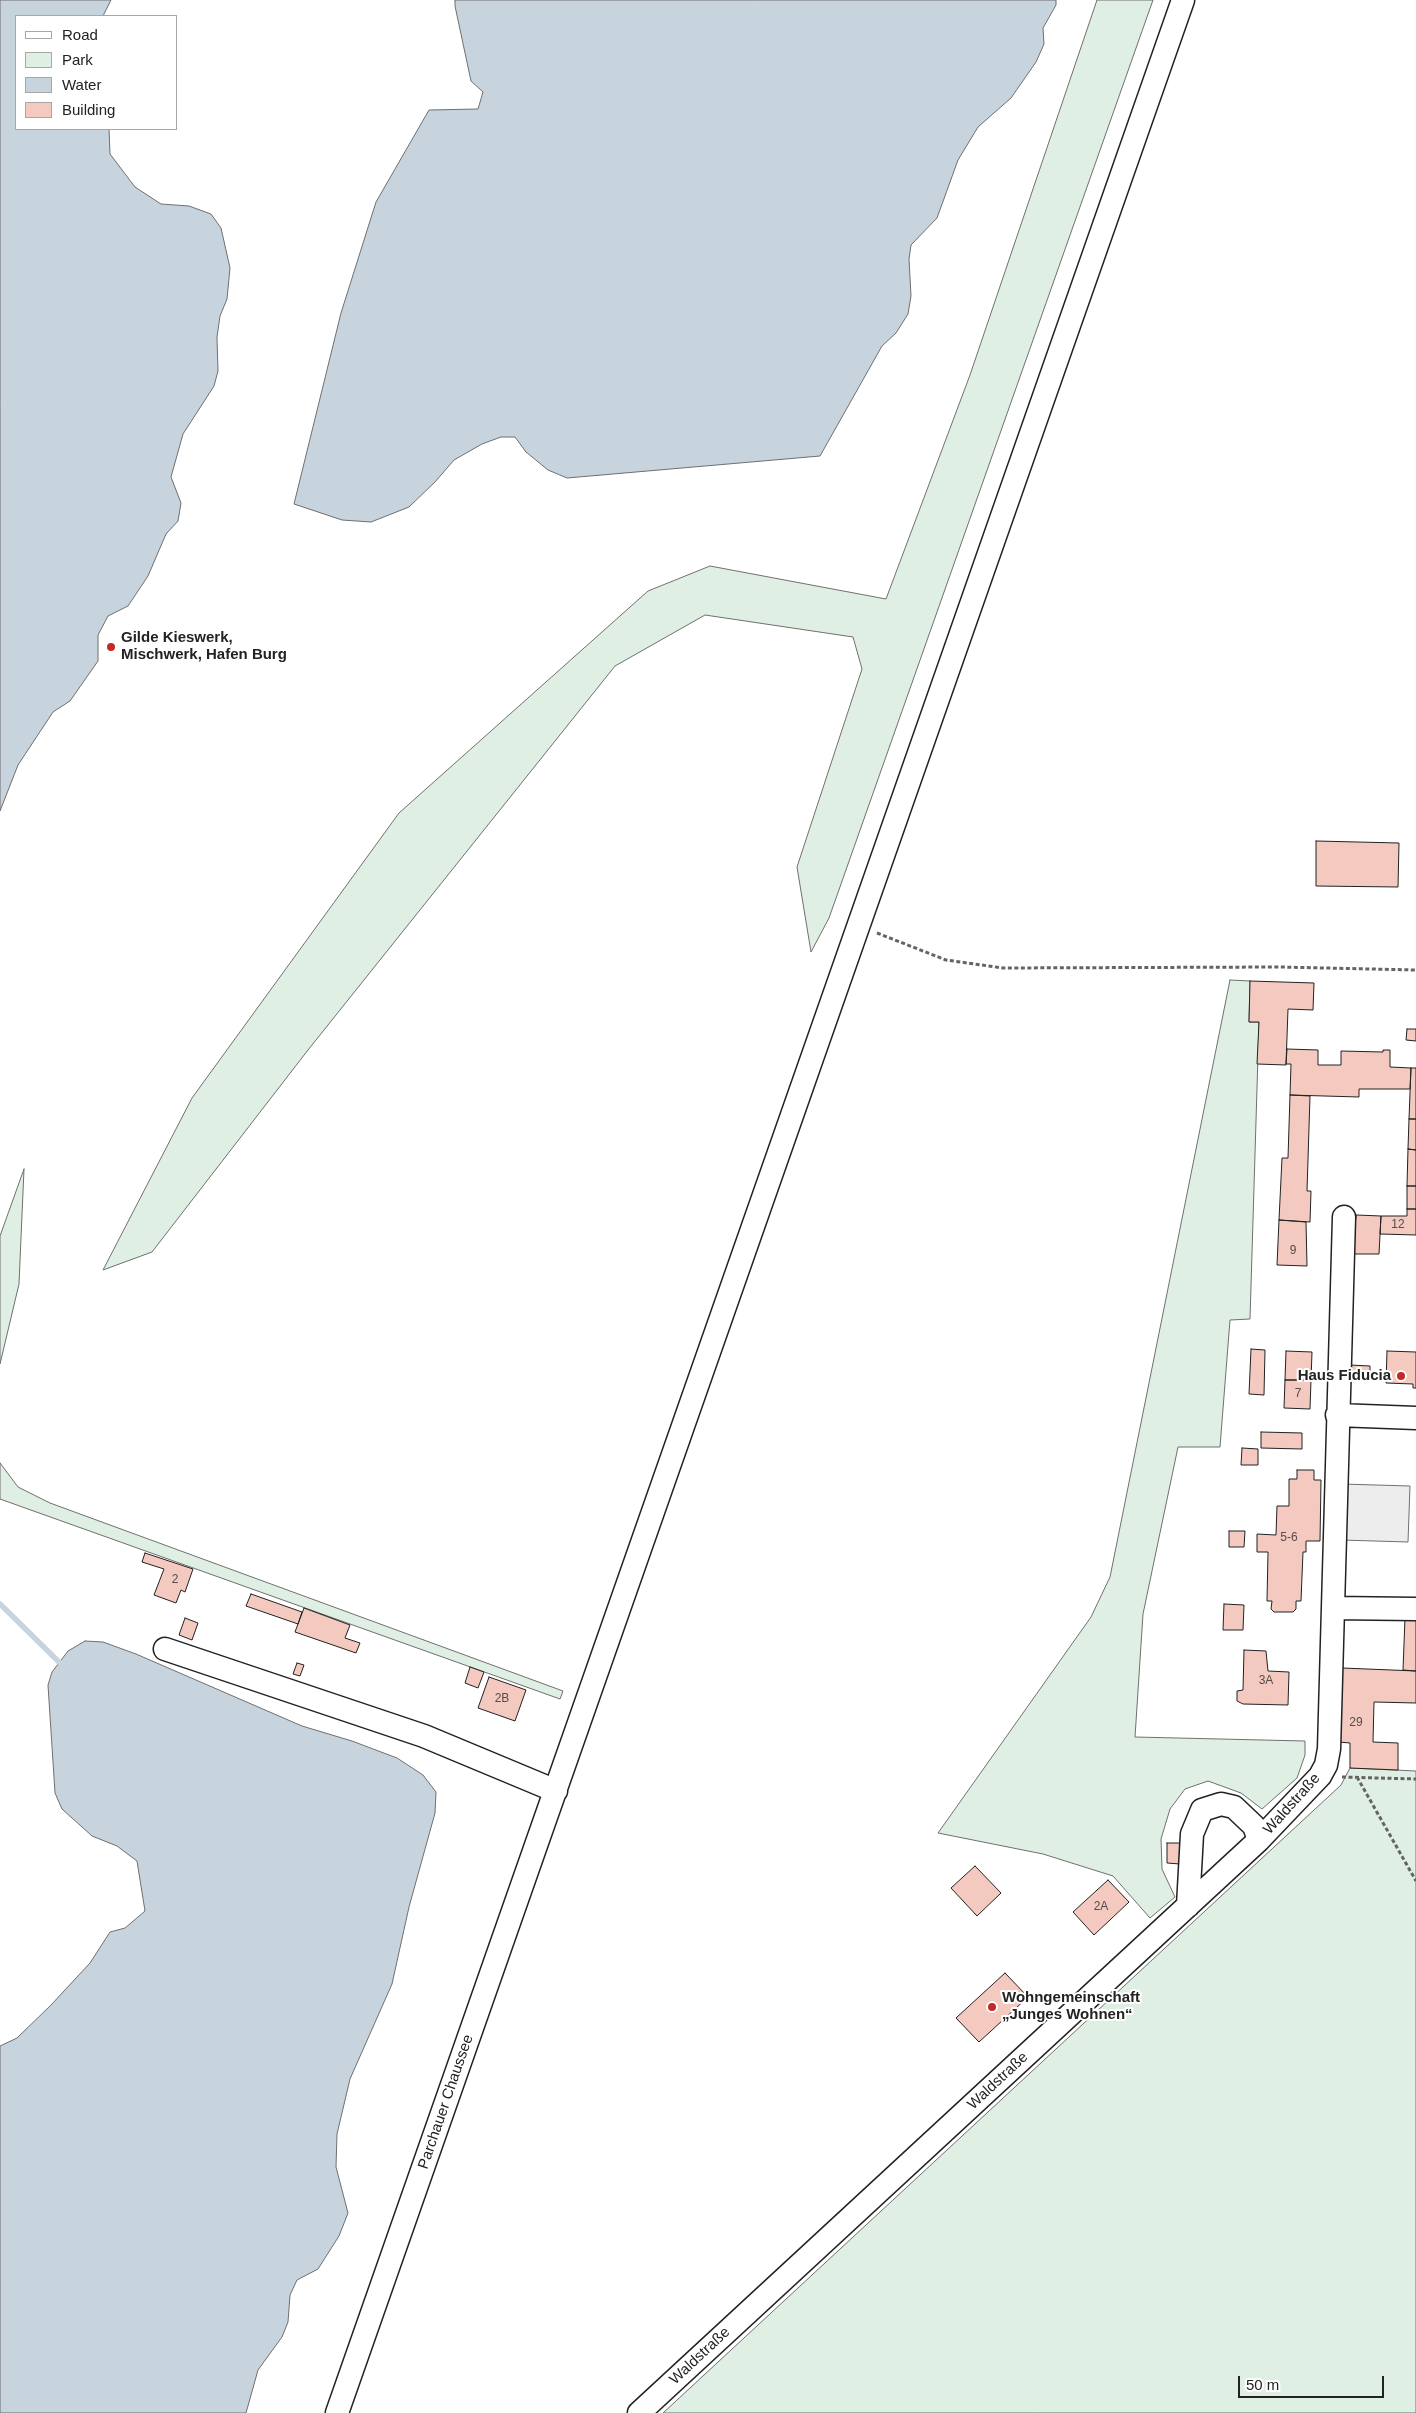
<!DOCTYPE html>
<meta charset="utf-8">
<style>
body{margin:0}
#map{position:relative;width:1416px;height:2413px;overflow:hidden;background:#fff;font-family:Arial,sans-serif}
canvas{display:block}
.legend{position:absolute;left:15px;top:15px;width:162px;height:115px;box-sizing:border-box;background:#fff;border:1px solid #a7a7a7;margin:0;padding:6px 9px;list-style:none;font-size:15px;color:#222}
.legend li{display:flex;align-items:center;gap:10px;height:25px}
.legend b{width:25px;border:1px solid #a7a7a7}
.scale{position:absolute;left:1238px;top:2376px;width:146px;height:22px;box-sizing:border-box;border:2px solid #222;border-top:0;padding-left:6px;font-size:15px;line-height:18px;white-space:nowrap;color:#222;-webkit-text-stroke:4px #fff;paint-order:stroke}
</style>
<div id="map">
<canvas width="1416" height="2413"></canvas>
<ul class="legend">
<li><b style="height:6px;background:#fff"></b>Road</li>
<li><b style="height:14px;background:#e0efe3"></b>Park</li>
<li><b style="height:14px;background:#c7d3dd"></b>Water</li>
<li><b style="height:14px;background:#f3c9c0"></b>Building</li>
</ul>
<div class="scale">50 m</div>
</div>
<script>
const ctx = document.querySelector('canvas').getContext('2d');
ctx.lineJoin = 'round';
function fill(path, color) {
  ctx.fillStyle = color;
  ctx.fill(path, 'evenodd');
}
function poly(rows) {
  const path = new Path2D();
  for (const r of rows) {
    path.moveTo(r[0], r[1]);
    for (let i = 2; i < r.length; i += 2) path.lineTo(r[i], r[i + 1]);
  }
  return path;
}
function stroke(path, color, width, dash) {
  ctx.strokeStyle = color;
  ctx.lineWidth = width;
  ctx.lineCap = dash ? 'butt' : 'round';
  ctx.setLineDash(dash || []);
  ctx.stroke(path);
}
function drawText(font, color, halo, rows, align = 'center') {
  ctx.font = font + ' Arial,sans-serif';
  ctx.lineWidth = 4;
  ctx.setLineDash([]);
  ctx.textBaseline = 'middle';
  ctx.strokeStyle = halo;
  ctx.fillStyle = color;
  for (const [text, x, y, turn = 0] of rows) {
    ctx.save();
    ctx.translate(x, y);
    ctx.rotate((+turn || 0) * Math.PI / 180);
    ctx.textAlign = isNaN(turn) ? turn : align;
    if (halo) ctx.strokeText(text, 0, 0);
    ctx.fillText(text, 0, 0);
    ctx.restore();
  }
}
const green = poly([
 [1097,0,1153,0,829,918,811,952,797,867,862,669,853,637,705,615,615,666,308,1050,152,1252,103,1270,192,1098,399,813,648,591,710,566,886,599,970,375,1097,0],
 [1230,980,1250,981,1249,1022,1259,1022,1250,1319,1230,1320,1220,1447,1178,1447,1143,1614,1135,1737,1305,1741,1305,1755,1297,1778,1262,1809,1241,1793,1208,1781,1185,1789,1170,1809,1161,1839,1162,1869,1175,1897,1150,1918,1113,1876,1043,1854,938,1833,1091,1617,1110,1577,1230,980],
 [24,1169,19,1284,0,1364,0,1236,24,1169],
 [0,1463,18,1487,50,1503,563,1691,560,1699,0,1499,0,1463],
 [1350,1768,1416,1771,1416,2413,663,2413,1341,1785,1350,1768]
]);
fill(green, '#e0efe3');
stroke(green, '#6f6f6f', 1);
const parking = poly([
 [1342,1484,1410,1486,1408,1542,1341,1540,1342,1484]
]);
fill(parking, '#ededed');
stroke(parking, '#6f6f6f', 1);
const water = poly([
 [0,0,111,0,103,16,16,16,16,129,109,129,110,154,135,187,161,204,189,206,211,214,221,228,230,268,227,299,220,316,217,337,218,371,214,386,183,434,171,477,181,503,178,521,166,534,148,576,128,606,108,616,98,635,98,661,70,701,53,712,18,765,0,811,0,0],
 [455,0,1056,0,1056,5,1043,28,1044,44,1036,62,1011,98,978,127,958,160,937,218,911,245,909,259,911,296,908,314,896,333,882,346,820,456,567,478,548,470,526,452,515,437,501,437,482,444,454,460,435,482,409,507,371,522,342,520,294,504,341,313,376,202,429,110,478,109,483,92,471,81,455,6,455,0],
 [85,1641,103,1642,136,1654,302,1726,352,1741,397,1758,423,1775,436,1792,435,1813,409,1907,392,1984,350,2079,337,2134,336,2167,348,2213,339,2236,318,2269,297,2280,290,2295,288,2322,282,2337,258,2370,246,2413,0,2413,0,2046,17,2038,51,2005,90,1963,110,1932,125,1928,145,1911,137,1861,117,1846,92,1836,62,1809,55,1793,48,1685,52,1672,68,1651,85,1641]
]);
fill(water, '#c7d3dd');
stroke(water, '#6f6f6f', 1);
stroke(poly([
 [0,1604,59,1662]
]), '#c7d3dd', 5.5);
const building = poly([
 [1316,841,1399,843,1398,887,1316,886,1316,841],
 [1250,981,1314,983,1313,1010,1288,1009,1286,1065,1257,1064,1259,1022,1249,1022,1250,981],
 [1407,1029,1416,1029,1416,1041,1406,1040,1407,1029],
 [1287,1049,1318,1050,1318,1065,1341,1065,1341,1051,1383,1052,1383,1050,1390,1050,1390,1067,1411,1068,1410,1089,1359,1089,1359,1097,1290,1095,1291,1064,1286,1064,1287,1049],
 [1411,1068,1416,1068,1416,1119,1409,1119,1411,1068],
 [1290,1095,1310,1096,1307,1191,1311,1191,1310,1222,1279,1220,1282,1158,1288,1158,1290,1095],
 [1409,1119,1416,1119,1416,1150,1408,1149,1409,1119],
 [1408,1149,1416,1150,1416,1186,1407,1186,1408,1149],
 [1407,1186,1416,1186,1416,1209,1407,1209,1407,1186],
 [1407,1209,1416,1209,1416,1235,1380,1234,1381,1216,1407,1216,1407,1209],
 [1356,1215,1381,1216,1379,1254,1353,1254,1353,1219,1356,1219,1356,1215],
 [1279,1220,1306,1222,1307,1266,1277,1265,1279,1220],
 [1251,1349,1265,1350,1264,1395,1249,1394,1251,1349],
 [1286,1351,1312,1352,1311,1380,1285,1380,1286,1351],
 [1387,1351,1416,1352,1416,1388,1413,1388,1413,1384,1386,1383,1387,1351],
 [1350,1365,1370,1366,1370,1376,1350,1376,1350,1365],
 [1285,1380,1311,1380,1310,1409,1284,1408,1285,1380],
 [1261,1432,1302,1433,1302,1449,1261,1448,1261,1432],
 [1242,1448,1258,1449,1258,1465,1241,1465,1242,1448],
 [1297,1470,1314,1470,1314,1480,1321,1480,1320,1541,1306,1541,1306,1552,1303,1552,1301,1601,1296,1601,1296,1609,1293,1612,1274,1612,1271,1609,1272,1601,1267,1601,1268,1552,1257,1552,1257,1534,1276,1535,1277,1506,1289,1506,1289,1479,1297,1479,1297,1470],
 [1229,1531,1245,1531,1244,1547,1229,1547,1229,1531],
 [145,1553,193,1569,185,1592,181,1590,176,1603,154,1595,164,1569,142,1562,145,1553],
 [251,1594,302,1612,298,1624,246,1606,251,1594],
 [1224,1604,1244,1605,1243,1630,1223,1630,1224,1604],
 [304,1608,350,1625,345,1638,360,1643,356,1653,295,1632,304,1608],
 [185,1618,198,1623,192,1640,179,1635,185,1618],
 [1405,1618,1416,1619,1416,1671,1403,1670,1405,1618],
 [1244,1650,1266,1651,1268,1671,1289,1672,1288,1705,1243,1704,1237,1701,1237,1691,1243,1690,1244,1650],
 [297,1663,304,1665,300,1676,293,1674,297,1663],
 [470,1667,484,1672,478,1688,465,1683,470,1667],
 [1342,1668,1416,1671,1416,1703,1374,1702,1373,1742,1398,1743,1398,1770,1350,1768,1350,1743,1339,1742,1342,1668],
 [489,1677,526,1690,515,1721,478,1708,489,1677],
 [1167,1843,1180,1843,1180,1864,1167,1863,1167,1843],
 [975,1866,1001,1893,977,1916,951,1888,975,1866],
 [1108,1880,1129,1902,1094,1935,1073,1912,1108,1880],
 [1005,1973,1028,1997,979,2042,956,2018,1005,1973]
]);
fill(building, '#f3c9c0');
stroke(building, '#222', 1);
const minor = poly([
 [1337,1415,1416,1418],
 [1333,1608,1416,1609],
 [165,1649,424,1736,556,1791],
 [1188,1906,1192,1834,1202,1810,1221,1804,1234,1807,1254,1826,1259,1840],
 [337,2413,1183,0],
 [639,2413,1259,1840,1320,1776,1326,1765,1329,1749,1344,1217]
]);
stroke(minor, '#222', 25);
stroke(poly([
 [877,933,946,960,1003,968,1280,967,1416,970],
 [1342,1777,1416,1779],
 [1357,1777,1416,1881]
]), '#646464', 3, [4, 2.5]);
stroke(minor, '#fff', 22);
for (const [x, y, r, color] of [
 [111,647,5,"#c62828"],
 [1401,1376,5,"#c62828"],
 [992,2007,5,"#c62828"]
]) {
  const dot = new Path2D();
  dot.arc(x, y, r, 0, 2 * Math.PI);
  ctx.fillStyle = color;
  ctx.fill(dot);
  stroke(dot, '#fff', 2);
}
drawText('12px', '#564c4a', null, [
 ["12",1398,1225],
 ["9",1293,1251],
 ["7",1298,1394],
 ["5-6",1289,1538],
 ["2",175,1580],
 ["3A",1266,1681],
 ["2B",502,1699],
 ["29",1356,1723],
 ["2A",1101,1907]
]);
drawText('bold 15px', '#222', '#fff', [
 ["Gilde Kieswerk,",121,638],
 ["Mischwerk, Hafen Burg",121,655],
 ["Haus Fiducia",1391,1376,"right"],
 ["Wohngemeinschaft",1002,1998],
 ["„Junges Wohnen“",1002,2015]
], 'left');
drawText('15px', '#222', '#fff', [
 ["Waldstraße",1292,1804,-48],
 ["Waldstraße",998,2081,-43],
 ["Parchauer Chaussee",446,2102,-71],
 ["Waldstraße",700,2356,-43]
]);
</script>
